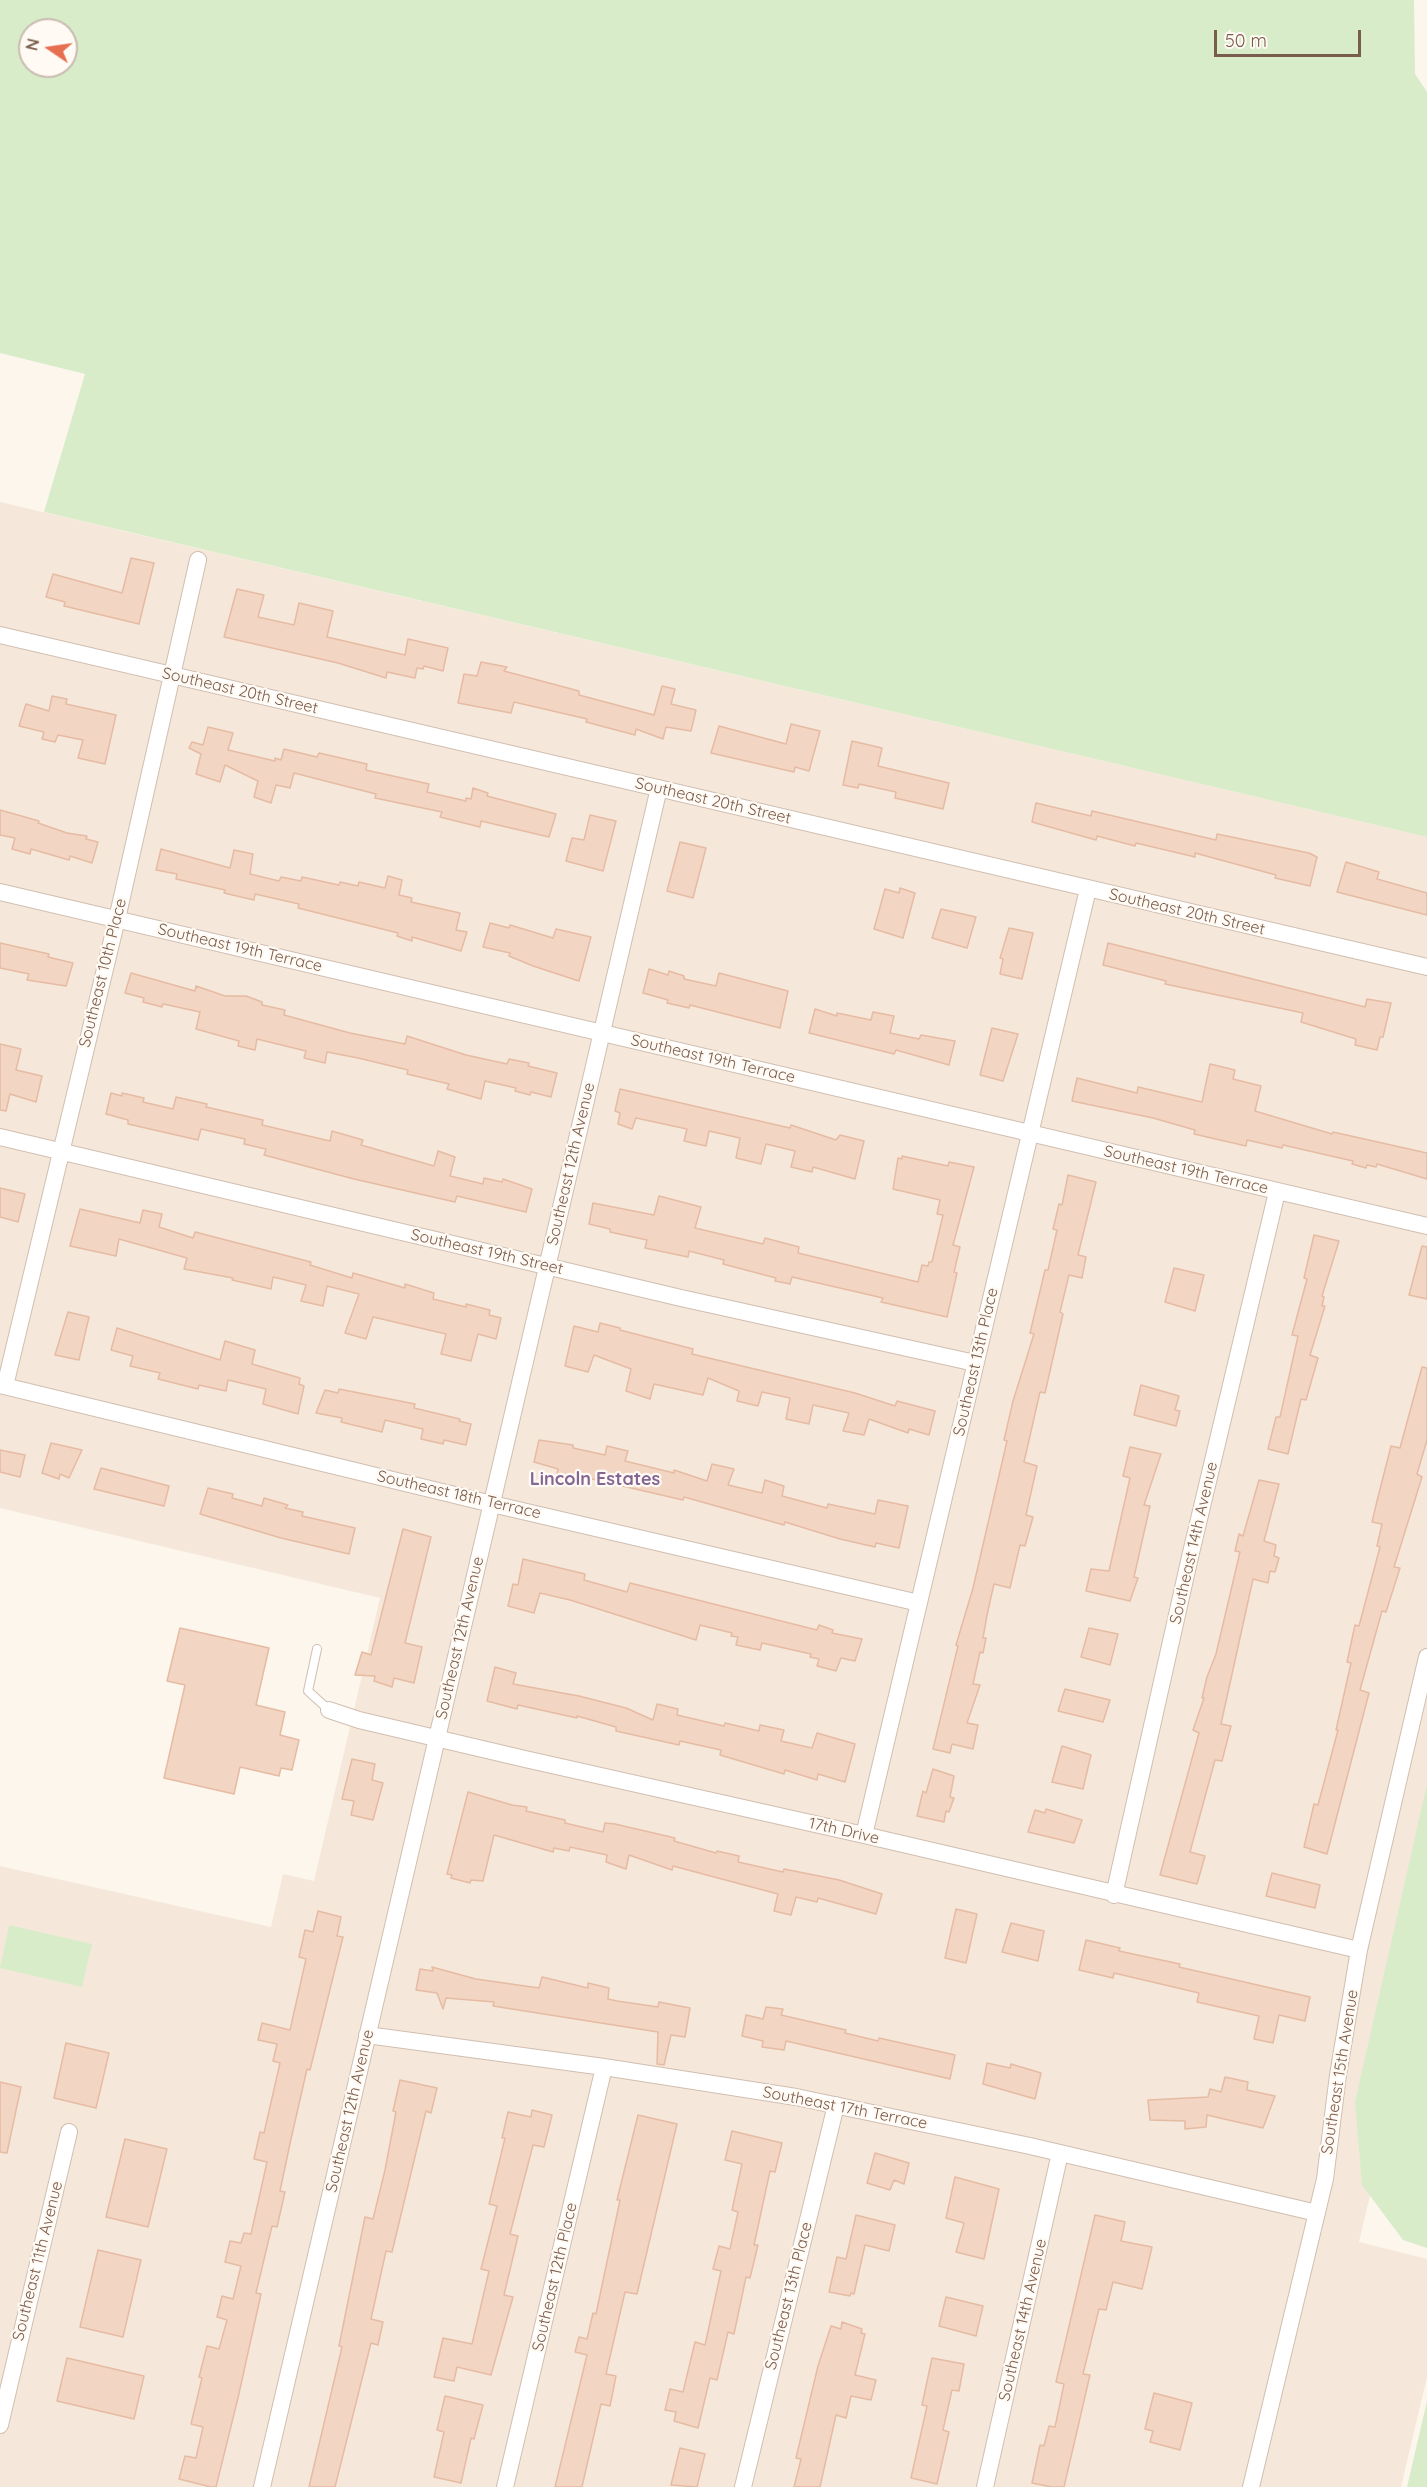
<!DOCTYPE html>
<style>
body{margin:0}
#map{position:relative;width:1427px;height:2487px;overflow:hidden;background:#fdf6ec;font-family:Quicksand,sans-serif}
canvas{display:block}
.north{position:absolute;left:18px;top:18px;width:60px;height:60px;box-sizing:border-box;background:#fffaf3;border:2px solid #cabbb1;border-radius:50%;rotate:283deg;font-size:16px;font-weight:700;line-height:24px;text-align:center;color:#7a5c4d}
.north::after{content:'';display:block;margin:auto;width:21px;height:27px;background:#e76f51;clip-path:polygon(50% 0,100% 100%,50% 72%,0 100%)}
.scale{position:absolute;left:1214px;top:30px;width:147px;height:27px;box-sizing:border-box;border:3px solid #7a5c4d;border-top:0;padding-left:8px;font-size:18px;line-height:21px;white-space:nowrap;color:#7a5c4d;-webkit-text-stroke:4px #fffaf3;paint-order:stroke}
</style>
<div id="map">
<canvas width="1427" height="2487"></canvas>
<div class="north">N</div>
<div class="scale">50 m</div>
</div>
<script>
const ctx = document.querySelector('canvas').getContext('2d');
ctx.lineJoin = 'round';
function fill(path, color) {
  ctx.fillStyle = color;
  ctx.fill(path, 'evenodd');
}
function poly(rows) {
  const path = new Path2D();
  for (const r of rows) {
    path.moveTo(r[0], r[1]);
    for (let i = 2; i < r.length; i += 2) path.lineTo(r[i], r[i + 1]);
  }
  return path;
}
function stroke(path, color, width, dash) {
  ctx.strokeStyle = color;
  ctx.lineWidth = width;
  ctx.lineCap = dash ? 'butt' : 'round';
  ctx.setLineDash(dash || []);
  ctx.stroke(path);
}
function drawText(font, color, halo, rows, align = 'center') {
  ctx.font = font + ' Quicksand,sans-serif';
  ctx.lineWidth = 4.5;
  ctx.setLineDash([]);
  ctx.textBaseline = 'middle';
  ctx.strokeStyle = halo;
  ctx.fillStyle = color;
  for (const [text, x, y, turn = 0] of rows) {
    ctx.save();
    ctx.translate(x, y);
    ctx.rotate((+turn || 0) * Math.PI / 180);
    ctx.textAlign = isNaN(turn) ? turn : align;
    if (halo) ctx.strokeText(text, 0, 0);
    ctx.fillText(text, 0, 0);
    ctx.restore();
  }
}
fill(poly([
 [0,502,1427,837,1427,1956,1359,2242,1427,2259,1427,2377,1401,2487,0,2487,0,1866,271,1927,283,1874,314,1881,380,1598,0,1508]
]), '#f5e8da');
fill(poly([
 [0,0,1414,0,1415,74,1427,92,1427,837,44,512,85,374,0,353],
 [30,30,66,30,66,66,30,66],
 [1427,1784,1427,2248,1403,2240,1362,2185,1355,2102],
 [9,1925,92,1944,82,1987,0,1968],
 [1427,2401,1427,2487,1407,2487]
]), '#d8ecc9');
const building = poly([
 [131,558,154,563,139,624,64,606,65,602,46,597,53,574,122,593,131,558],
 [237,589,264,595,258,617,294,625,299,603,333,611,327,637,405,655,408,639,448,648,443,671,424,666,423,669,417,668,415,678,387,672,386,678,338,663,224,637,237,589],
 [481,662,507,667,504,671,579,691,579,695,654,715,662,686,675,689,671,704,696,710,691,731,666,727,663,739,636,729,635,735,586,722,587,719,514,702,511,713,458,703,464,674,477,676,481,662],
 [52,696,67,699,66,704,116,715,105,764,78,758,83,740,58,735,55,742,42,739,44,732,19,726,26,704,49,711,52,696],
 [791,724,820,731,809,771,795,767,794,772,711,753,719,726,786,744,791,724],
 [208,727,233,733,228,750,275,761,275,758,281,760,284,749,317,757,319,753,367,764,366,770,429,784,427,792,466,801,466,798,471,799,473,788,488,793,487,796,556,814,549,837,481,821,480,827,440,817,442,812,375,798,376,794,294,773,290,788,276,785,271,803,254,797,258,781,225,765,220,782,196,774,201,754,189,748,192,742,203,745,208,727],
 [852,741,882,748,878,766,949,783,943,809,895,798,896,792,859,784,858,788,843,785,852,741],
 [1036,803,1091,816,1092,811,1216,840,1217,834,1309,853,1317,857,1310,886,1275,878,1276,875,1195,853,1195,857,1136,843,1135,846,1097,836,1096,840,1032,822,1036,803],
 [0,810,39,821,38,823,67,833,87,836,86,839,98,842,92,863,70,856,69,860,31,849,30,854,12,849,15,838,0,835,0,810],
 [590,815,616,821,603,871,566,861,572,838,584,840,590,815],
 [680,842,706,848,693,898,667,891,680,842],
 [161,849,230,868,234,850,253,854,250,874,279,881,281,877,301,881,302,877,339,885,340,882,358,886,359,882,385,888,388,876,402,880,399,895,412,898,411,902,460,913,456,930,467,932,461,951,412,937,412,941,397,936,398,933,298,908,299,904,255,894,254,900,224,893,225,890,176,879,177,874,156,870,161,849],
 [1346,862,1379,872,1377,879,1427,893,1427,915,1337,892,1346,862],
 [900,888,915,893,903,938,874,929,885,889,899,893,900,888],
 [941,909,976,917,967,948,932,938,941,909],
 [490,923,509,928,510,925,553,938,556,929,591,937,579,981,533,966,509,956,510,953,483,947,490,923],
 [1009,928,1033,933,1022,979,1000,974,1003,959,1000,958,1009,928],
 [0,943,49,954,48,957,73,963,66,986,27,980,29,974,0,968,0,943],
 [1108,943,1365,1007,1367,999,1391,1003,1383,1037,1380,1037,1377,1050,1355,1045,1356,1039,1301,1022,1303,1013,1165,984,1166,981,1103,965,1108,943],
 [649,969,668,975,669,971,684,976,684,979,716,986,719,973,788,991,780,1028,690,1005,689,1008,667,1003,668,1000,643,993,649,969],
 [131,973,195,991,196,986,225,996,246,996,262,1002,262,1005,285,1010,284,1015,350,1033,405,1044,407,1036,466,1055,507,1064,509,1059,529,1063,528,1066,557,1073,551,1097,531,1092,530,1095,515,1091,516,1088,485,1081,481,1099,447,1089,449,1084,407,1074,408,1070,358,1058,327,1052,325,1063,304,1058,306,1051,257,1039,255,1050,238,1046,239,1041,196,1029,200,1012,163,1004,162,1007,143,1002,144,998,125,993,131,973],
 [815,1009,837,1016,837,1013,871,1020,873,1012,894,1016,890,1033,919,1039,921,1035,955,1041,949,1065,896,1050,894,1054,809,1033,815,1009],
 [992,1028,1018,1034,1003,1081,980,1075,992,1028],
 [0,1044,21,1049,16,1070,42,1076,36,1102,10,1094,6,1111,0,1110,0,1044],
 [1210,1064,1235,1070,1233,1079,1261,1086,1255,1111,1332,1134,1333,1132,1427,1153,1427,1179,1377,1164,1376,1167,1367,1165,1366,1168,1352,1164,1353,1161,1283,1145,1282,1148,1247,1140,1246,1146,1194,1134,1195,1130,1153,1118,1072,1101,1077,1078,1137,1093,1138,1087,1202,1102,1210,1064],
 [620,1089,790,1128,791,1125,836,1140,840,1135,864,1141,855,1179,813,1167,812,1172,791,1167,795,1151,766,1144,761,1164,736,1158,740,1138,709,1131,706,1146,684,1141,687,1129,636,1118,632,1129,618,1124,620,1113,615,1111,620,1089],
 [111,1093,122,1096,122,1093,144,1098,143,1102,173,1109,176,1097,207,1104,206,1107,263,1120,262,1125,330,1141,332,1131,363,1140,361,1145,434,1166,438,1151,455,1157,450,1176,483,1184,484,1178,502,1182,503,1179,532,1189,526,1212,457,1196,455,1202,354,1179,264,1155,266,1149,244,1144,245,1139,201,1129,198,1140,128,1124,128,1120,106,1114,111,1093],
 [902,1156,948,1166,949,1162,974,1167,953,1245,960,1247,954,1272,957,1273,947,1317,881,1302,883,1298,792,1277,790,1284,775,1281,776,1278,723,1264,724,1260,689,1251,688,1257,645,1248,647,1240,610,1232,610,1229,589,1224,593,1203,654,1215,659,1196,701,1207,695,1228,763,1244,765,1238,799,1247,798,1253,918,1282,922,1265,928,1266,929,1262,932,1262,943,1215,937,1214,940,1200,893,1189,898,1158,902,1159,902,1156],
 [1068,1175,1096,1182,1078,1255,1086,1257,1082,1278,1069,1275,1060,1312,1063,1314,1045,1393,1040,1392,1024,1462,1037,1466,1026,1515,1033,1517,1025,1546,1020,1545,1010,1588,994,1584,987,1615,983,1638,986,1638,983,1653,980,1652,973,1684,980,1685,967,1723,978,1725,973,1749,952,1744,950,1753,933,1749,958,1646,956,1645,973,1588,1007,1441,1004,1440,1013,1401,1034,1334,1030,1333,1045,1270,1048,1270,1057,1230,1053,1229,1059,1204,1062,1205,1068,1175],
 [0,1188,25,1194,18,1222,0,1217,0,1188],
 [80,1209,140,1223,143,1210,162,1214,159,1227,193,1238,195,1232,311,1262,310,1265,352,1278,353,1273,405,1288,405,1284,434,1293,433,1299,466,1307,466,1304,490,1310,489,1315,501,1318,496,1339,478,1334,471,1361,441,1354,446,1334,373,1317,366,1339,345,1333,359,1294,327,1286,323,1306,301,1301,306,1285,273,1277,271,1289,232,1280,233,1278,184,1269,187,1258,119,1239,116,1256,70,1246,80,1209],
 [1314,1235,1339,1241,1322,1296,1324,1297,1322,1306,1325,1306,1310,1355,1318,1358,1306,1400,1301,1399,1288,1454,1268,1449,1276,1417,1280,1417,1298,1336,1292,1335,1307,1279,1304,1278,1314,1235],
 [1422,1246,1427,1247,1427,1299,1409,1295,1422,1246],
 [1174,1268,1204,1275,1195,1311,1165,1302,1174,1268],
 [68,1312,89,1317,79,1360,55,1355,68,1312],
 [600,1323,620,1328,620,1330,693,1349,692,1354,855,1393,895,1406,897,1401,935,1411,929,1435,909,1429,908,1433,869,1419,864,1435,843,1431,849,1413,813,1405,809,1424,786,1419,790,1398,762,1392,758,1406,737,1401,739,1391,708,1378,703,1395,654,1384,650,1399,626,1391,631,1369,594,1355,588,1372,565,1366,574,1326,598,1332,600,1323],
 [117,1328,220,1360,225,1341,255,1350,252,1364,300,1378,299,1384,304,1386,298,1414,263,1404,266,1389,228,1380,226,1391,199,1385,198,1389,158,1379,160,1373,130,1366,133,1356,111,1350,117,1328],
 [1422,1367,1427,1368,1427,1440,1417,1474,1422,1477,1394,1567,1400,1568,1386,1612,1382,1611,1360,1690,1369,1693,1327,1854,1304,1847,1314,1804,1318,1805,1338,1730,1336,1730,1351,1663,1347,1662,1355,1625,1359,1626,1380,1547,1377,1546,1382,1524,1372,1522,1377,1501,1391,1446,1400,1448,1422,1367],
 [1141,1385,1179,1396,1175,1410,1180,1411,1176,1426,1134,1415,1141,1385],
 [339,1389,415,1404,414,1408,460,1419,459,1421,471,1424,466,1445,444,1440,443,1444,421,1439,423,1429,385,1420,382,1432,341,1422,342,1418,316,1413,325,1390,338,1393,339,1389],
 [539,1440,573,1445,573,1448,605,1455,607,1446,628,1451,625,1461,674,1473,674,1470,707,1481,712,1464,734,1469,728,1485,762,1493,765,1480,784,1486,782,1496,827,1508,828,1504,875,1514,878,1500,908,1506,899,1548,876,1543,875,1547,840,1539,785,1522,784,1525,684,1497,683,1500,579,1476,577,1480,557,1474,558,1469,534,1462,539,1440],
 [51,1443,82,1450,69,1478,60,1474,59,1479,42,1473,51,1443],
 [1130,1447,1161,1454,1144,1505,1150,1506,1134,1577,1138,1578,1130,1601,1086,1591,1091,1569,1109,1571,1130,1478,1123,1476,1130,1447],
 [0,1450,25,1455,20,1477,0,1472,0,1450],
 [101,1468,169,1486,164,1506,94,1489,101,1468],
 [1259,1480,1279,1484,1264,1541,1276,1545,1274,1556,1279,1558,1275,1572,1270,1571,1268,1583,1253,1579,1221,1724,1231,1726,1222,1761,1215,1760,1190,1852,1205,1856,1197,1884,1160,1875,1199,1733,1193,1730,1204,1698,1202,1698,1207,1677,1216,1654,1240,1552,1235,1551,1239,1534,1243,1536,1259,1480],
 [208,1488,233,1494,232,1498,262,1506,264,1498,288,1505,285,1508,303,1512,302,1516,355,1528,349,1554,281,1538,200,1514,208,1488],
 [403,1529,431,1537,405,1643,422,1647,414,1683,394,1678,392,1687,374,1681,375,1676,355,1675,362,1652,371,1655,403,1529],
 [523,1559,585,1574,584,1580,627,1592,630,1583,817,1630,819,1625,833,1630,832,1633,862,1639,855,1661,841,1658,836,1671,817,1666,819,1659,810,1657,811,1654,762,1643,760,1650,736,1645,738,1637,731,1636,732,1633,700,1625,696,1640,570,1600,540,1593,534,1613,508,1606,513,1584,518,1585,523,1559],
 [180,1628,269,1648,256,1705,285,1712,280,1735,299,1740,292,1770,281,1768,279,1776,240,1767,234,1794,164,1778,185,1685,167,1681,180,1628],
 [1089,1628,1118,1634,1110,1665,1081,1657,1089,1628],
 [495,1667,516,1673,513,1684,579,1696,626,1708,653,1720,657,1704,678,1709,677,1715,724,1726,725,1723,759,1731,760,1725,784,1730,781,1741,812,1748,817,1733,855,1744,845,1782,818,1774,817,1780,785,1770,784,1774,720,1755,721,1750,680,1741,679,1745,616,1731,616,1727,577,1716,577,1718,518,1705,517,1709,487,1701,495,1667],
 [1065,1689,1110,1700,1103,1722,1058,1711,1065,1689],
 [1062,1746,1091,1755,1083,1789,1052,1782,1062,1746],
 [352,1759,375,1764,372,1780,383,1783,373,1820,351,1815,354,1801,342,1799,352,1759],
 [933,1769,954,1776,950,1797,954,1798,949,1812,946,1811,944,1822,917,1816,923,1791,926,1793,933,1769],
 [468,1792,512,1805,527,1807,526,1811,565,1820,565,1823,603,1832,605,1823,615,1824,675,1838,674,1841,716,1853,717,1851,739,1856,738,1862,783,1872,784,1869,839,1880,882,1894,876,1914,818,1898,817,1902,796,1897,791,1915,774,1911,778,1894,673,1866,672,1870,629,1855,626,1869,606,1862,607,1855,570,1847,569,1851,554,1848,553,1852,494,1835,483,1881,471,1880,470,1883,451,1878,452,1875,447,1874,468,1792],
 [1046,1809,1082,1820,1074,1843,1028,1832,1035,1810,1045,1813,1046,1809],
 [1272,1873,1320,1885,1315,1908,1266,1896,1272,1873],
 [956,1909,977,1914,966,1963,945,1958,956,1909],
 [318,1911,341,1917,337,1936,343,1937,310,2070,307,2069,291,2139,280,2191,285,2192,277,2227,272,2226,256,2293,261,2294,238,2398,216,2487,211,2487,179,2479,185,2456,196,2458,203,2427,191,2424,202,2378,199,2377,207,2346,219,2349,227,2320,217,2317,222,2296,233,2299,241,2266,225,2262,230,2241,241,2243,244,2233,251,2234,267,2162,254,2159,260,2132,264,2133,280,2063,273,2061,277,2044,258,2040,262,2023,290,2030,306,1959,299,1957,305,1930,313,1932,318,1911],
 [1011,1923,1044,1931,1038,1961,1002,1952,1011,1923],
 [1086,1940,1120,1948,1119,1951,1180,1964,1179,1967,1310,1997,1305,2021,1279,2015,1273,2043,1254,2039,1259,2016,1197,2002,1199,1993,1114,1973,1113,1978,1079,1970,1086,1940],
 [432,1967,476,1979,539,1988,542,1977,588,1988,588,1983,609,1988,608,1999,617,2001,658,2007,659,2002,690,2008,685,2037,671,2035,664,2065,657,2064,658,2032,493,2006,494,2002,446,1998,443,2009,437,1993,416,1990,420,1969,433,1971,432,1967],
 [766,2007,783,2009,781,2015,846,2030,845,2033,878,2041,879,2038,955,2055,950,2079,786,2041,784,2050,762,2047,763,2041,742,2036,746,2015,763,2019,766,2007],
 [66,2043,109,2053,96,2108,54,2098,66,2043],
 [987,2063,1010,2068,1011,2064,1041,2073,1035,2099,983,2084,987,2063],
 [1225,2077,1248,2082,1247,2090,1275,2096,1263,2128,1207,2115,1206,2127,1185,2129,1185,2121,1150,2120,1148,2100,1208,2097,1210,2089,1221,2092,1225,2077],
 [400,2080,437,2088,431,2113,426,2111,392,2252,386,2251,371,2319,383,2322,378,2345,371,2343,335,2487,309,2487,342,2347,339,2346,365,2217,373,2219,385,2170,396,2112,393,2111,400,2080],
 [0,2082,21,2087,7,2153,0,2152,0,2082],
 [532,2110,552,2115,544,2147,533,2145,510,2234,518,2236,504,2295,513,2297,491,2375,457,2367,454,2381,434,2377,443,2338,472,2344,489,2271,481,2269,497,2206,489,2204,505,2138,502,2138,508,2112,531,2117,532,2110],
 [638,2115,677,2124,637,2294,625,2292,606,2374,616,2376,610,2406,601,2404,582,2487,555,2487,587,2355,575,2352,579,2337,587,2339,593,2313,596,2314,620,2200,617,2200,638,2115],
 [732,2131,782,2143,775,2172,770,2171,754,2245,758,2245,750,2278,746,2277,734,2334,728,2332,717,2380,710,2378,698,2428,674,2421,676,2412,665,2410,670,2389,683,2392,695,2342,705,2345,721,2271,713,2269,719,2246,730,2249,738,2212,732,2210,742,2164,725,2160,732,2131],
 [125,2139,167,2149,148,2227,106,2217,125,2139],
 [875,2153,909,2163,904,2184,894,2180,890,2190,867,2183,875,2153],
 [955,2177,999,2189,984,2259,956,2252,964,2223,946,2218,955,2177],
 [856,2215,895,2225,889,2251,865,2245,854,2294,851,2293,850,2296,829,2292,837,2257,846,2259,856,2215],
 [1095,2215,1125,2222,1121,2241,1152,2247,1142,2289,1113,2282,1106,2310,1099,2309,1083,2374,1090,2375,1064,2487,1052,2487,1032,2483,1040,2445,1044,2446,1049,2426,1055,2427,1064,2384,1056,2382,1095,2215],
 [98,2250,141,2260,123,2337,80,2327,98,2250],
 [946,2297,983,2306,976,2336,939,2326,946,2297],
 [842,2322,862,2329,861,2333,865,2334,855,2375,876,2380,871,2400,851,2396,846,2418,836,2415,820,2487,794,2487,801,2459,796,2458,818,2366,831,2326,841,2329,842,2322],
 [67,2358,144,2376,134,2419,57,2401,67,2358],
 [932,2358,964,2364,959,2391,952,2390,943,2430,949,2432,937,2484,911,2478,927,2406,922,2405,932,2358],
 [1154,2393,1192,2403,1180,2450,1150,2442,1153,2431,1145,2429,1154,2393],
 [445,2396,483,2405,474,2439,471,2438,461,2483,434,2477,444,2432,437,2430,445,2396],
 [680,2448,705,2454,697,2487,671,2485,680,2448]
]);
fill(building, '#f3d5c3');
stroke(building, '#e6bba3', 1.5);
const lane = poly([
 [317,1649,308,1691,329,1710]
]);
const street = poly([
 [0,635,1427,967],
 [0,892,1427,1226],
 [0,1137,681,1298,975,1363],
 [0,1385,492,1504,919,1603],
 [5,1386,117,919,198,560],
 [329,1710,359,1720,525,1759,864,1835,1359,1950],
 [864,1835,1088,889],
 [1114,1895,1190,1557,1277,1192],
 [367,2035,604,2067,796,2097,1030,2146,1317,2213],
 [0,2425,69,2132],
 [262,2487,659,788],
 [505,2487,604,2067],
 [743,2487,836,2105],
 [985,2487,1060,2153],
 [1251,2487,1325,2179,1338,2075,1359,1950,1427,1657]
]);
stroke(lane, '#d1beb0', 10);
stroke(street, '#d1beb0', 18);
stroke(lane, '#fff', 8);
stroke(street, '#fff', 16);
drawText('16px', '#7a5c4d', '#fffaf3', [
 ["Southeast 20th Street",240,691,13],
 ["Southeast 20th Street",713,801,13],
 ["Southeast 20th Street",1187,912,13],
 ["Southeast 19th Terrace",240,948,13],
 ["Southeast 10th Place",103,973,-76],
 ["Southeast 19th Terrace",713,1059,13],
 ["Southeast 12th Avenue",571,1164,-77],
 ["Southeast 19th Terrace",1186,1170,13],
 ["Southeast 19th Street",487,1252,13],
 ["Southeast 13th Place",976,1362,-77],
 ["Southeast 18th Terrace",459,1495,13],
 ["Southeast 14th Avenue",1194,1543,-77],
 ["Southeast 12th Avenue",460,1638,-77],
 ["17th Drive",844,1831,13],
 ["Southeast 15th Avenue",1340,2072,-81],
 ["Southeast 17th Terrace",845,2108,11],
 ["Southeast 12th Avenue",350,2111,-77],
 ["Southeast 11th Avenue",38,2261,-76],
 ["Southeast 12th Place",555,2277,-77],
 ["Southeast 13th Place",789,2296,-76],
 ["Southeast 14th Avenue",1023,2320,-77]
]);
drawText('bold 18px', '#846695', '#fffaf3', [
 ["Lincoln Estates",595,1480]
]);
</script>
